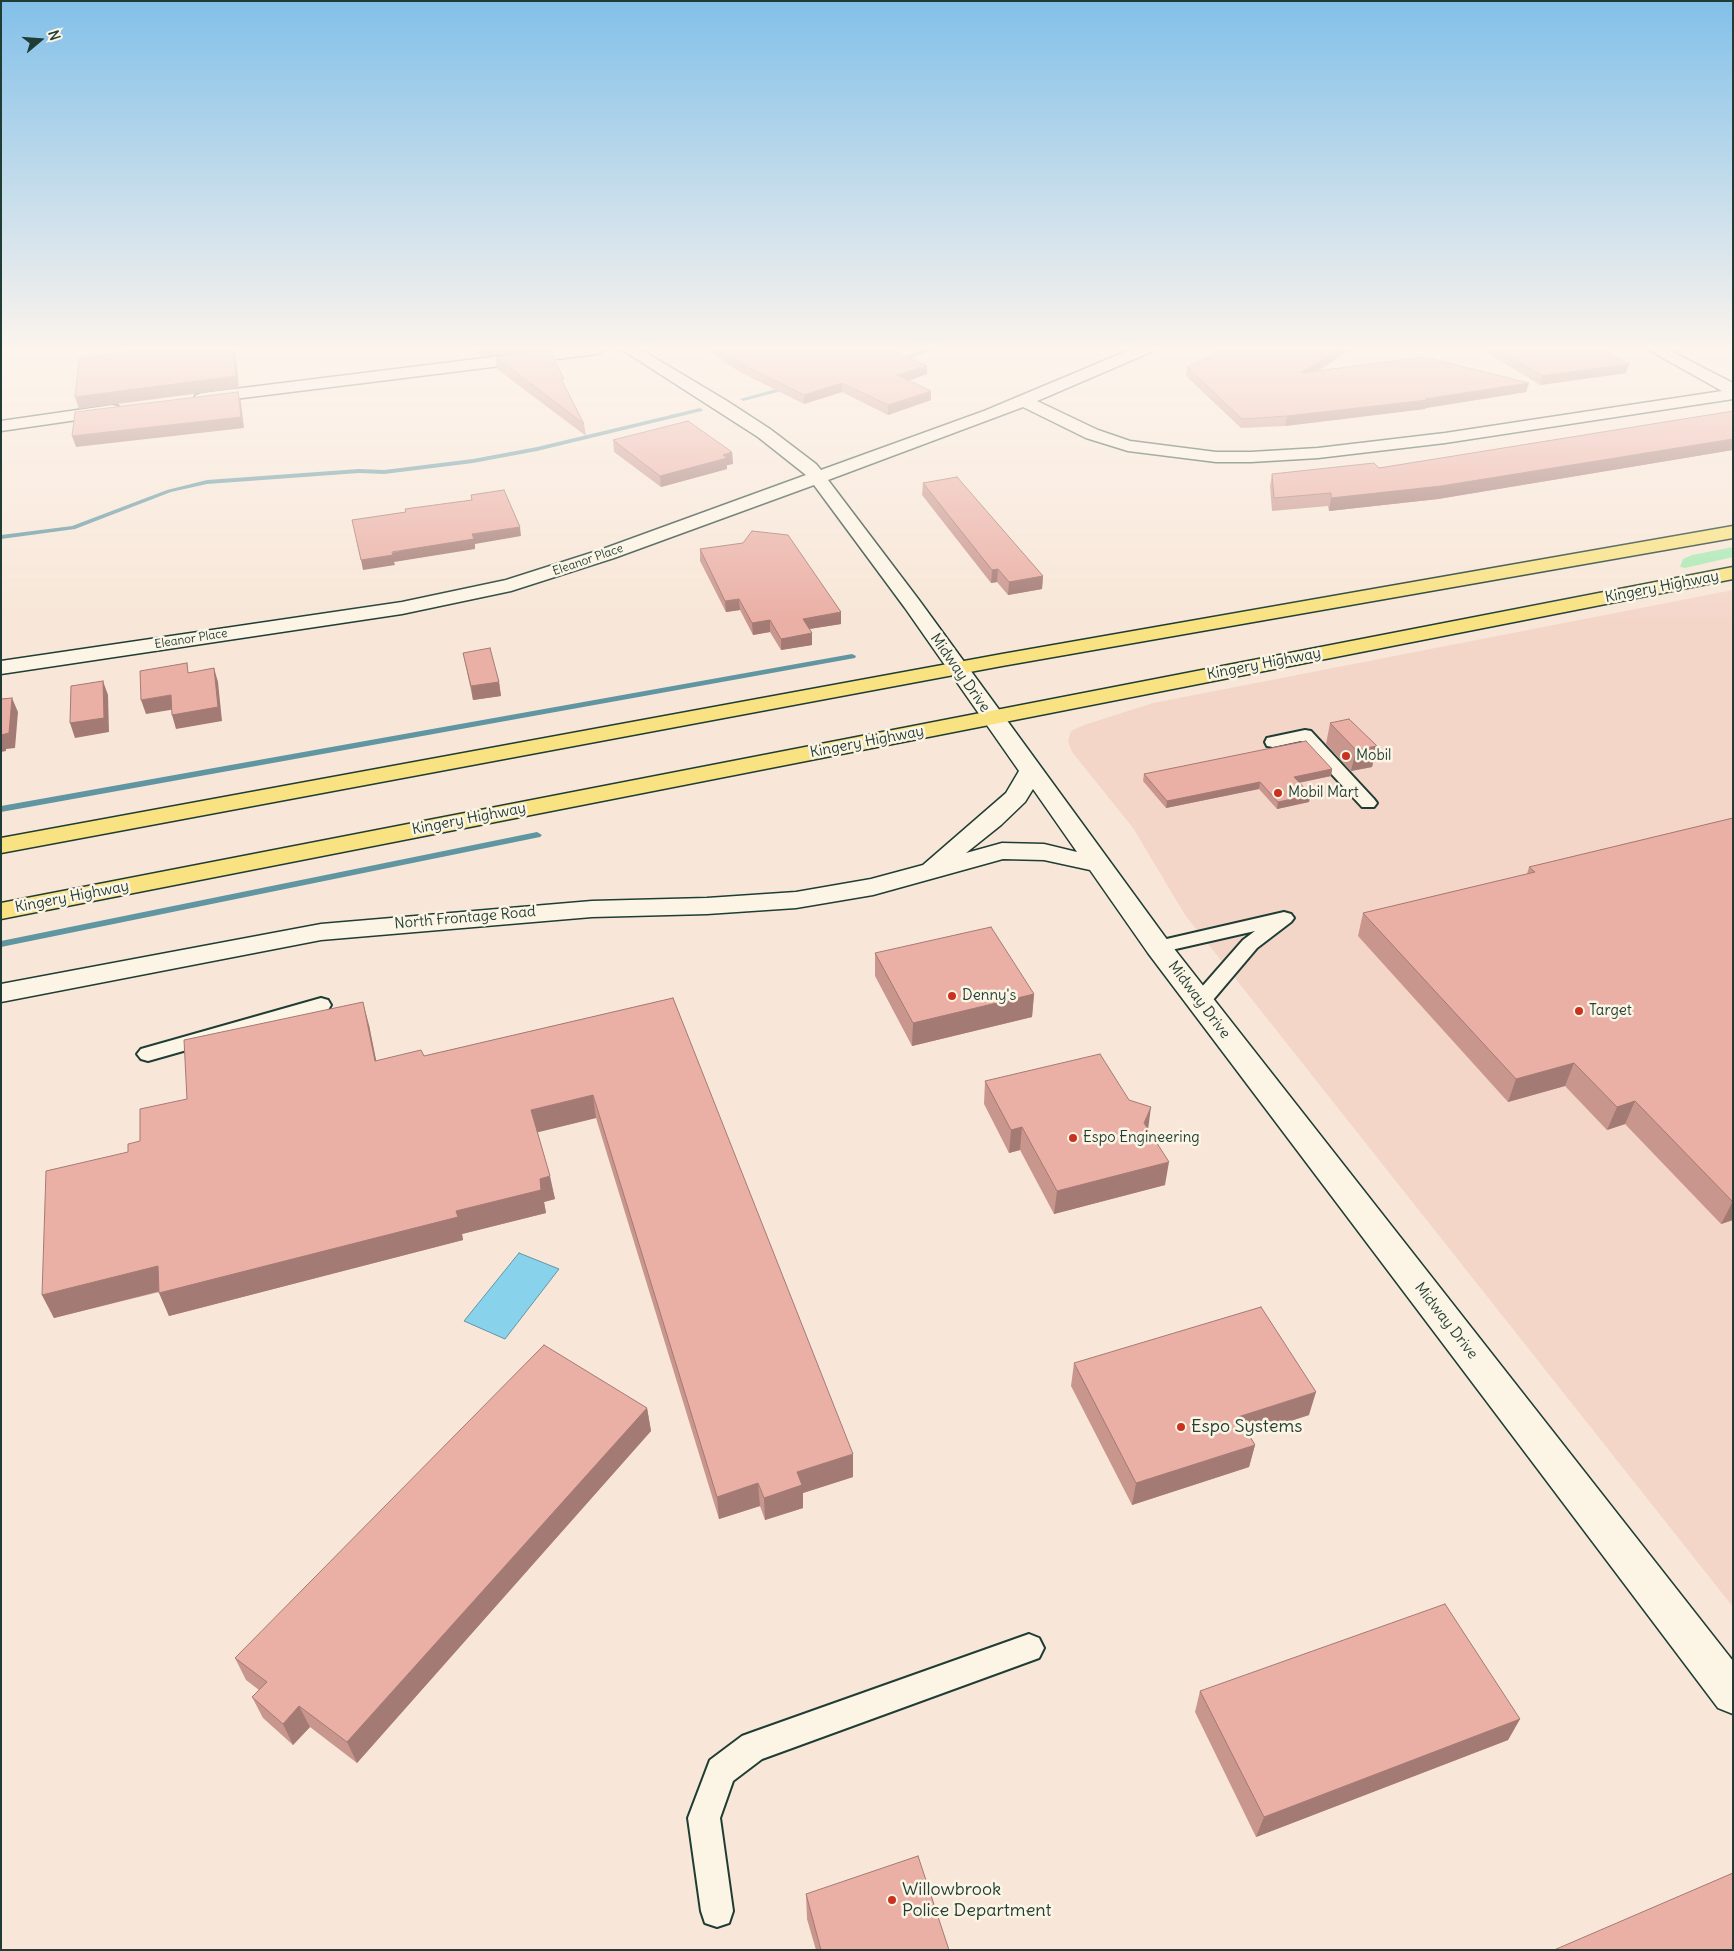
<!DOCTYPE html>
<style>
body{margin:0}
#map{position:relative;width:1734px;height:1951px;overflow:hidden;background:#f8e7d8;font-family:Delius,sans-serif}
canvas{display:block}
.frame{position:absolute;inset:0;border:2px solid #1f3d34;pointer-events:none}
.north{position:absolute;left:15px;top:15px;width:50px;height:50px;-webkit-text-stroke:4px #fcf5e5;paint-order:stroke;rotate:72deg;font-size:14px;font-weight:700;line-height:20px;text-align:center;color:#1f3d34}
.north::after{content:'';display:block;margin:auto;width:18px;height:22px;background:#1f3d34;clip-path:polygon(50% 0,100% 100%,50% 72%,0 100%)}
</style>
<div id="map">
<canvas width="1734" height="1951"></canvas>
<div class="frame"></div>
<div class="north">N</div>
</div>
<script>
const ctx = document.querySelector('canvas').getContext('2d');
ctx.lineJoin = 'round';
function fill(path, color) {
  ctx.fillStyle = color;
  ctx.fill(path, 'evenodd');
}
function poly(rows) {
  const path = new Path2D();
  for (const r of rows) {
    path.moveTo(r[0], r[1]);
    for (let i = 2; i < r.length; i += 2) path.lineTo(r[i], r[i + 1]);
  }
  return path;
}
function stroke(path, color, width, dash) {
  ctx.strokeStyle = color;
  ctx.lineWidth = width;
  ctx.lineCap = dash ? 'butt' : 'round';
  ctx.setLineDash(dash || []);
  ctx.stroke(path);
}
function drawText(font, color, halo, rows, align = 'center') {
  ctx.font = font + ' Delius,sans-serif';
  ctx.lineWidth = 5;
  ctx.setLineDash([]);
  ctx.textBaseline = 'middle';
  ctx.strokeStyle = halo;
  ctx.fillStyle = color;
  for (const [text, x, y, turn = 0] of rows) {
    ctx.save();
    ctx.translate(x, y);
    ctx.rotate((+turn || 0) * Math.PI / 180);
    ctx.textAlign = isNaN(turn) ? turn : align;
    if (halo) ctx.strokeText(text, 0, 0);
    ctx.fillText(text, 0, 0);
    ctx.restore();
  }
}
fill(poly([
 [1733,590,1733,1607,1185,915,1133,828,1072,752,1068,741,1071,731,1084,725,1153,703]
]), '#f4d6c9');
fill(poly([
 [1733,547,1733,557,1685,568,1680,567,1683,559,1692,555]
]), '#a7e9b3');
const water = poly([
 [519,1253,559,1269,505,1339,464,1321,519,1253]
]);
fill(water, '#89d2eb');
stroke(water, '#5f96a2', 1);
fill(poly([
 [927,349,937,349,897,362,892,361,927,349],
 [791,385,793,386,793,388,743,401,740,399,791,385],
 [700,408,703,410,702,411,537,451,473,463,384,474,359,473,207,484,171,492,75,529,1,539,1,535,72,526,167,490,207,480,359,469,384,470,473,459,537,447,700,408],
 [852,654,856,656,855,658,1,812,1,806,852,654],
 [537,832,542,835,540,837,1,947,1,941,537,832]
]), '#5f96a2');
const lane = poly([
 [1305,730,1311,731,1374,799,1377,803,1374,807,1362,807,1301,741,1273,747,1267,746,1265,742,1267,738,1305,730],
 [1284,912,1291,914,1294,918,1291,922,1257,948,1207,1007,1200,1009,1193,1007,1190,1002,1193,997,1243,940,1255,931,1158,953,1151,951,1148,947,1151,943,1158,941,1284,912],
 [321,998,328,1000,331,1005,328,1010,148,1061,141,1059,137,1054,141,1049,321,998],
 [1029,1634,1039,1638,1044,1648,1039,1658,762,1759,733,1781,720,1818,733,1911,729,1923,717,1927,705,1923,701,1911,688,1818,710,1760,742,1736,753,1732,1029,1634]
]);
const street = poly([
 [557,349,605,349,597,354,202,403,196,401,194,398,196,395,202,393,557,349],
 [621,349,640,349,727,401,770,429,816,464,821,470,984,411,1132,349,1154,349,1151,352,1037,401,1098,430,1130,441,1216,452,1251,452,1318,448,1445,433,1722,391,1647,349,1667,349,1733,383,1733,399,1445,443,1318,458,1251,462,1216,462,1128,451,1086,438,1023,407,828,480,919,600,1168,941,1733,1661,1733,1714,1718,1708,1148,953,1090,870,1044,860,1003,859,873,895,796,908,707,914,592,917,321,940,1,1002,1,984,321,924,592,901,707,898,796,892,871,879,923,865,1006,793,1019,771,905,608,814,485,614,558,511,591,402,614,1,674,1,661,402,602,506,580,600,550,806,475,758,437,621,349],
 [1033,789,1077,852,1044,844,1002,843,966,853,1001,825,1025,802,1033,789],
 [112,405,118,406,120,410,118,414,1,431,1,421,112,405]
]);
const highway = poly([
 [1733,526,1733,538,1002,666,1,853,1,838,1002,654,1733,526],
 [1733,567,1733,579,1,919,1,903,1733,567]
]);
stroke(lane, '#1f3d34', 4);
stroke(street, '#1f3d34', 3);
stroke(highway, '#1f3d34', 3);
fill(lane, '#fcf5e5');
fill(street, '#fcf5e5');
fill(highway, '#f8e281');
fill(poly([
 [472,349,540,349,481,357],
 [706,349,890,349,927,366,927,374,909,381,931,391,931,400,888,415,842,392,804,404,738,371],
 [1351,349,1318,371,1529,383,1526,392,1426,408,1425,409,1285,426,1241,428,1186,376,1187,367],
 [1481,349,1604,349,1629,364,1626,373,1540,385],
 [1726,349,1733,349,1733,353],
 [496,357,565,386,584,424,586,436,497,369],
 [1733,411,1733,450,1438,499,1329,511,1328,506,1272,511,1270,486,1272,474,1379,468],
 [613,440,732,452,733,464,727,465,727,469,661,487,614,452],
 [923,483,1043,576,1042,589,1008,595,997,582,991,583,922,495],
 [743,543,841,612,841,624,809,629,812,645,781,650,770,632,753,635,740,610,726,612,700,561,700,549],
 [463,653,499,682,501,696,473,700],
 [1330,723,1377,746,1372,767,1351,771,1326,744],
 [1332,769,1331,776,1299,783,1309,802,1277,809,1259,789,1166,808,1143,781,1144,774],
 [1733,818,1733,1220,1721,1224,1625,1124,1607,1130,1565,1086,1508,1102,1358,936,1363,913,1527,874,1529,867],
 [875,953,1034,994,1032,1017,912,1046,875,976],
 [673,998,853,1477,803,1493,803,1508,765,1520,760,1506,719,1519,596,1118,537,1132,555,1199,544,1202,546,1213,462,1234,463,1240,169,1316,159,1292,54,1318,42,1295,128,1152,187,1099,369,1025,376,1061,424,1056],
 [985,1081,1148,1128,1165,1185,1054,1214,1020,1150,1009,1153,984,1104],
 [1074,1363,1309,1415,1249,1434,1255,1445,1249,1467,1132,1505,1071,1386],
 [647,1408,651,1431,357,1763,310,1727,293,1745,263,1718,252,1697,259,1690,246,1680,235,1658],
 [1200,1691,1520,1719,1508,1740,1256,1837,1195,1712],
 [806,1894,949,1950,816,1950,807,1919]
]), '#c9968e');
fill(poly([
 [233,349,235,349,239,388,79,409,75,397],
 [480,349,540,349,481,357],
 [1339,349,1351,349,1300,382,1301,373],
 [1629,364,1626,373,1540,385,1542,376],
 [927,366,927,374,897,384,897,375],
 [842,383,842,392,804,404,804,395],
 [1529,383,1526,392,1426,408,1425,409,1285,426,1287,416,1425,399],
 [931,391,931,400,888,415,888,405],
 [238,392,241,402,244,428,76,447,72,436],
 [1733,439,1733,450,1438,499,1329,511,1331,498],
 [732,452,733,464,727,465,727,469,661,487,660,476],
 [520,527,521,536,475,544,475,549,394,562,395,565,363,570,361,560,472,534],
 [998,569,997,582,991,583,992,570],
 [1043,576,1042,589,1008,595,1009,582],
 [739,599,740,610,726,612,725,601],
 [841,612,841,624,803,630,803,619],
 [770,620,770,632,753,635,752,623],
 [812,633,812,645,781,650,781,639],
 [214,668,218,682,222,721,176,729,172,715],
 [103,681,108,695,109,732,75,738,70,723],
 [499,682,501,696,473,700,471,686],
 [171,695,176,709,146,714,141,700],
 [12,698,18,712,15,748,6,749,6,751,1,752,1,735],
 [1377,746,1372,767,1351,771,1356,750],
 [1332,769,1331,776,1292,784,1294,777],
 [1260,782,1259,789,1166,808,1167,801],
 [1311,795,1309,802,1277,809,1278,802],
 [1034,994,1032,1017,912,1046,913,1023],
 [363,1002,369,1025,381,1084,375,1061],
 [1574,1063,1565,1086,1508,1102,1516,1079],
 [593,1095,596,1118,535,1133,531,1110],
 [1635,1101,1625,1124,1607,1130,1617,1107],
 [1151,1107,1148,1130,1144,1123],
 [1022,1127,1020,1150,1009,1153,1011,1130],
 [1169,1162,1165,1185,1054,1214,1057,1191],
 [550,1176,555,1199,544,1202,546,1213,462,1234,463,1240,169,1316,159,1293,456,1211,540,1179],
 [1733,1201,1733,1220,1721,1224],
 [158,1266,168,1289,54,1318,42,1295],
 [1316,1392,1309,1415,1232,1440,1238,1417],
 [647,1408,651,1431,357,1763,347,1742],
 [1255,1445,1249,1467,1132,1505,1136,1483],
 [853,1454,853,1477,803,1493,803,1508,765,1520,764,1498,797,1472],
 [758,1483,760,1506,719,1519,717,1497],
 [299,1706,310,1727,293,1745,283,1724],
 [1520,1719,1508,1740,1256,1837,1264,1817]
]), '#a47a74');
const building = poly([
 [144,349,233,349,236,376,75,397,79,358,144,349],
 [718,349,890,349,927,366,897,375,931,391,888,405,842,383,804,395,738,362,718,349],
 [1223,349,1339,349,1301,373,1424,357,1529,383,1425,399,1427,400,1287,416,1242,419,1187,367,1223,349],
 [1498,349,1604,349,1629,364,1542,376,1498,349],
 [550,350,564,379,561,379,584,424,496,357,550,350],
 [238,392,241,417,72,436,75,412,238,392],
 [1733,411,1733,439,1441,486,1331,498,1331,493,1274,498,1272,474,1374,463,1379,468,1733,411],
 [688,421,732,452,723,455,727,458,660,476,613,440,688,421],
 [957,477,1043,576,1009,582,998,569,992,570,923,483,957,477],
 [504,490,520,527,472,534,474,539,392,552,393,555,361,560,352,520,406,512,405,509,472,500,471,495,504,490],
 [752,531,788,535,841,612,803,619,812,633,781,639,770,620,752,623,739,599,725,601,700,549,743,543,752,531],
 [490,648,499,682,471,686,463,653,490,648],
 [187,663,188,673,214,668,218,707,172,715,171,695,141,700,140,671,187,663],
 [103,681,104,718,70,723,71,686,103,681],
 [12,698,9,733,1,735,1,699,12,698],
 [1349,719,1377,746,1356,750,1330,723,1349,719],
 [1306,741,1332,769,1294,777,1311,795,1278,802,1260,782,1167,801,1144,774,1306,741],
 [1733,818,1733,1201,1732,1201,1635,1101,1617,1107,1574,1063,1516,1079,1363,913,1535,872,1529,867,1733,818],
 [991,927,1034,994,913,1023,875,953,991,927],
 [673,998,853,1454,797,1472,802,1485,764,1498,758,1483,717,1497,593,1095,531,1110,550,1176,540,1179,541,1190,456,1211,458,1217,159,1293,158,1266,42,1295,46,1171,128,1152,128,1144,140,1141,140,1109,187,1099,184,1040,363,1002,375,1061,421,1050,424,1056,673,998],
 [1100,1054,1129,1100,1151,1107,1144,1123,1169,1162,1057,1191,1022,1127,1011,1130,985,1081,1100,1054],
 [1261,1307,1316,1392,1238,1417,1255,1445,1136,1483,1074,1363,1261,1307],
 [544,1345,647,1408,347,1742,299,1706,283,1724,252,1697,267,1682,235,1658,544,1345],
 [1445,1604,1520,1719,1264,1817,1200,1691,1445,1604],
 [918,1856,949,1950,821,1950,806,1894,918,1856],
 [1733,1873,1733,1950,1554,1950,1733,1873]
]);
fill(building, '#eaafa5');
stroke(building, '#a47a74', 1);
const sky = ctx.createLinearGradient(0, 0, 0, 622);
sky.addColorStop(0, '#82c0e9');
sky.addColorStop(0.56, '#fcf4ed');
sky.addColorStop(1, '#fcf4ed00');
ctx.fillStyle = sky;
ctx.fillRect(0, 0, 1734, 622);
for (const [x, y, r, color] of [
 [1346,756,5,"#c8321e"],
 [1278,793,5,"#c8321e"],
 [952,996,5,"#c8321e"],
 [1579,1011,5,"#c8321e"],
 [1073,1138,5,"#c8321e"],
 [1181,1427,5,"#c8321e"],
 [892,1900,5,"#c8321e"]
]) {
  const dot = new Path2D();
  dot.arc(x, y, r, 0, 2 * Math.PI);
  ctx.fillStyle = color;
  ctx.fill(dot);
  stroke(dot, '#fcf5e5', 2);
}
drawText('12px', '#1f3d34', '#fcf5e5', [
 ["Eleanor Place",588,560,-19],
 ["Eleanor Place",191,639,-9]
]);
drawText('15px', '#1f3d34', '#fcf5e5', [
 ["Kingery Highway",1662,587,-11],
 ["Kingery Highway",1264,664,-11],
 ["Midway Drive",960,673,55],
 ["Kingery Highway",867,742,-11],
 ["Kingery Highway",469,819,-11],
 ["Kingery Highway",72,897,-11],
 ["North Frontage Road",465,918,-5],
 ["Midway Drive",1199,1000,53],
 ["Midway Drive",1446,1321,52]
]);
drawText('15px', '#1f3d34', '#fcf5e5', [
 ["Mobil",1356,756],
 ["Mobil Mart",1288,793],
 ["Denny's",962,996],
 ["Target",1589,1011],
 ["Espo Engineering",1083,1138]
], 'left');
drawText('18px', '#1f3d34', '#fcf5e5', [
 ["Espo Systems",1191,1427],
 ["Willowbrook",902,1890],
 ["Police Department",902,1911]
], 'left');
</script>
